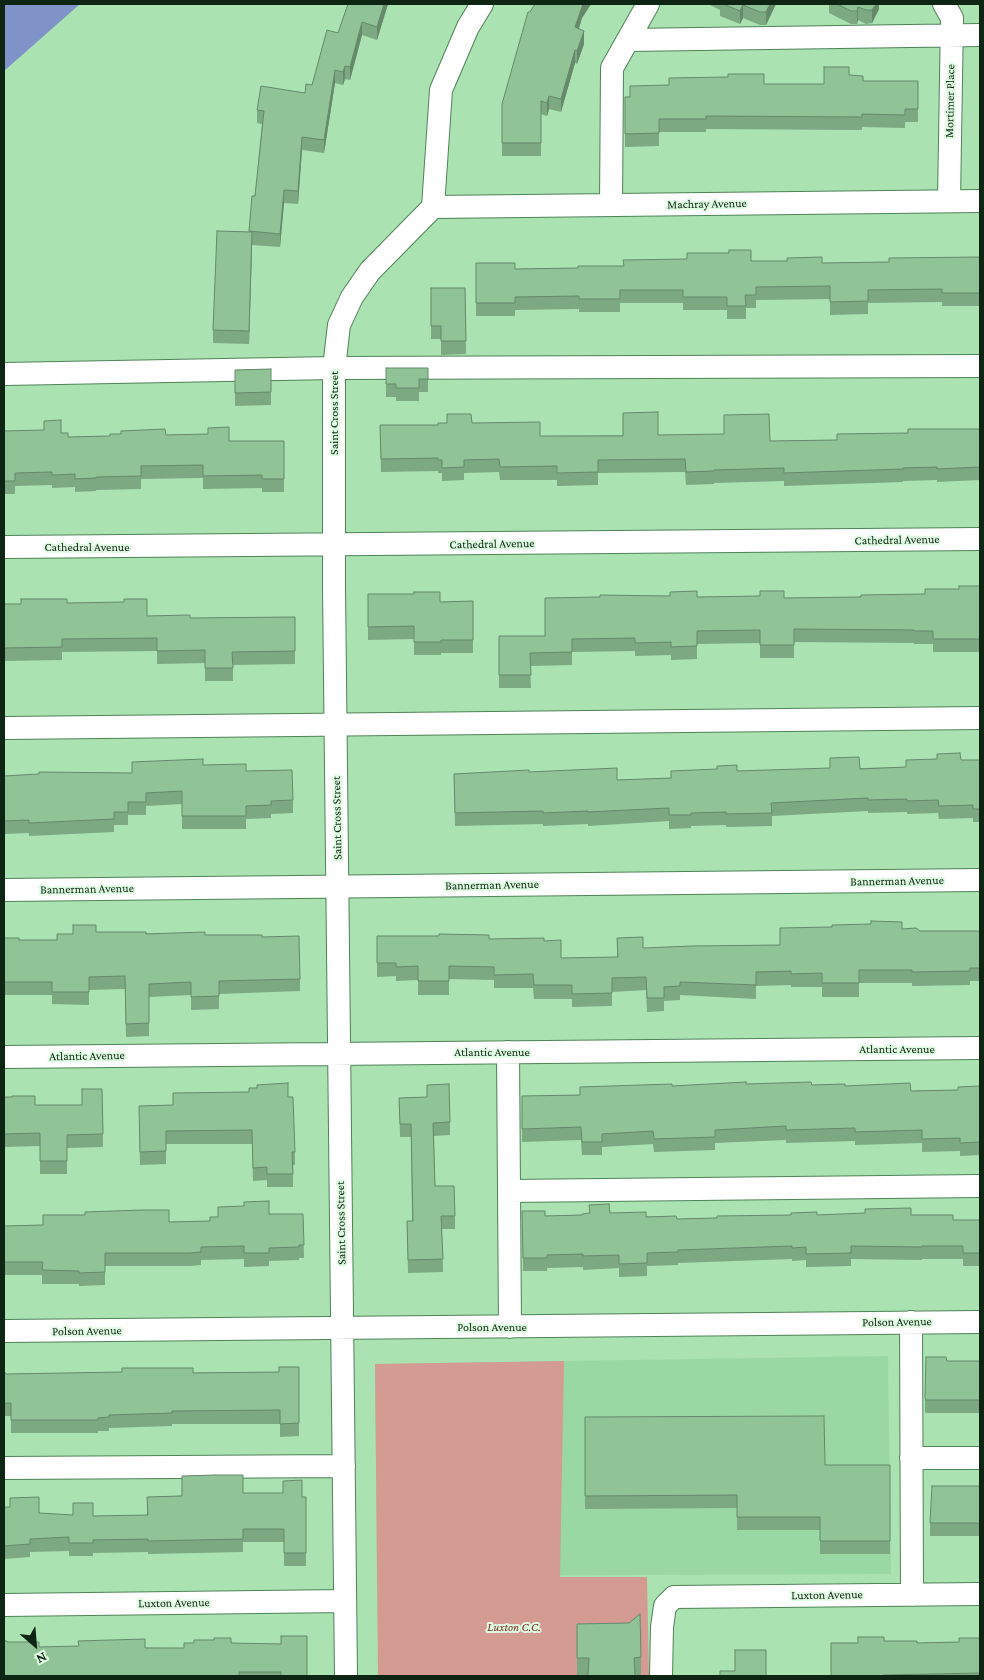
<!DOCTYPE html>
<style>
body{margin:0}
#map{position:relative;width:984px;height:1680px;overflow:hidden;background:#aae2b1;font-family:"Crimson Pro",serif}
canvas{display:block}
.frame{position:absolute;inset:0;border:5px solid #0f2513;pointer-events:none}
.north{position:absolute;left:10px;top:1620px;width:50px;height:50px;-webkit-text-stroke:4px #dffbe2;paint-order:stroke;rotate:153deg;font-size:14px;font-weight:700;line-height:20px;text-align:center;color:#0f2513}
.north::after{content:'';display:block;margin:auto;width:18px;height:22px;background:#0f2513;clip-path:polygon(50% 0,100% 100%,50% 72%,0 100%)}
</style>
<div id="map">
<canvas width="984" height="1680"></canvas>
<div class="frame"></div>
<div class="north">N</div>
</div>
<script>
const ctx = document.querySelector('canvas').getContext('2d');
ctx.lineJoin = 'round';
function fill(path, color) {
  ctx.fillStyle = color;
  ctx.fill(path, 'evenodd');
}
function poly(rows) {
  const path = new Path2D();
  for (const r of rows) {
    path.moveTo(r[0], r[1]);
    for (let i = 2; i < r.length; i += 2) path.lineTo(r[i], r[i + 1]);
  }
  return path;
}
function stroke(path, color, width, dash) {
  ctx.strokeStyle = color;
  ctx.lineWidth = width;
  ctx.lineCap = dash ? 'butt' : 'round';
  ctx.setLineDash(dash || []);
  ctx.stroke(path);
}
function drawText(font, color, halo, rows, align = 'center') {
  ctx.font = font + ' "Crimson Pro",serif';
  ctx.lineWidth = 4;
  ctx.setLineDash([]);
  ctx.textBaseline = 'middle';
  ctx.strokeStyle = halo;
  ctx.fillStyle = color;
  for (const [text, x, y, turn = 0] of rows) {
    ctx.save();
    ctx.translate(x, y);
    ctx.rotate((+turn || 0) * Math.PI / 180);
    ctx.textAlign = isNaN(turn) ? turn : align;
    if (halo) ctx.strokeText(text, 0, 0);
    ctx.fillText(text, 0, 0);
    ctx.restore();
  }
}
fill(poly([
 [888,1356,891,1574,377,1576,375,1364]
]), '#9ad8a3');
fill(poly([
 [564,1361,560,1577,647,1577,649,1676,378,1676,375,1364]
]), '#d39b92');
fill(poly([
 [4,4,80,4,4,71]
]), '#7f93c9');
const minor = poly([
 [944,4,952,18,949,201],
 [628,40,980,35],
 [611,205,612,68,648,4],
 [433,207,980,201],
 [4,374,334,368,980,366],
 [4,547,980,539],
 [4,728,980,718],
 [4,890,980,880],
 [508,1052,510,1327],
 [4,1057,980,1048],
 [509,1191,980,1186],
 [911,1322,912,1595],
 [4,1331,980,1322],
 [911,1458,980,1458],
 [4,1468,344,1466],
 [4,1605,345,1601],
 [346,1676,334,587,334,368,339,325,352,297,370,271,433,207,441,90,468,27,482,4],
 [661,1676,662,1627,665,1606,674,1597,980,1594]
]);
stroke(minor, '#4f8358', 24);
stroke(minor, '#fff', 22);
fill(poly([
 [348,4,388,4,377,40,362,35,350,80,345,79,343,85,335,83,324,153,302,150,298,204,284,203,280,247,252,245,249,344,213,343,213,330,249,232,252,196,255,196,262,124,257,123,257,110,305,93,312,85,338,33],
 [535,4,591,4,582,18,579,29,584,44,577,64,575,63,561,112,549,109,547,116,541,114,541,156,502,156,502,104,530,12],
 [708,4,776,4,766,25,760,25,743,18,740,24,720,16,720,10],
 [829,4,879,4,879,9,872,23,866,24,858,20,857,24,851,24,829,13],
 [849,75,863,81,918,81,918,122,905,122,905,128,862,127,862,130,706,129,706,132,659,132,659,146,625,147,625,97,764,84,824,84],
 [980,257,980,308,980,306,942,306,942,302,868,303,868,314,830,315,830,299,756,300,756,308,746,308,746,319,727,319,727,310,683,310,683,303,620,303,620,312,579,312,579,309,515,310,515,316,476,316,476,263,515,269,578,268,624,266,751,261,822,263,889,262],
 [431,288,465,288,466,354,441,355,441,339,431,339],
 [386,368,428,368,428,392,419,392,419,401,396,401,396,397,386,397],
 [271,369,271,405,235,406,235,370],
 [472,423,540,436,658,435,770,441,837,440,908,433,980,429,980,480,937,482,937,480,903,481,903,482,784,486,784,481,714,483,714,484,686,485,685,472,598,473,598,485,557,486,557,480,500,480,499,472,464,473,464,480,442,481,442,473,438,473,438,471,381,472,380,425,438,425],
 [4,431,61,433,68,437,166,435,229,441,284,441,284,492,262,492,262,488,203,489,203,478,141,479,141,489,96,490,96,491,75,492,75,487,52,488,52,485,15,486,15,494,4,494],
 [980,586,980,652,933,652,933,644,914,644,914,643,794,642,794,658,760,658,760,643,697,644,697,659,671,660,671,655,635,656,635,651,572,652,572,665,530,666,531,688,499,688,499,636,545,636,697,597,784,598,861,597,925,594],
 [368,594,440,602,473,601,473,653,441,653,441,655,414,655,414,639,368,640],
 [67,603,147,616,190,618,295,617,295,664,233,665,233,681,205,681,205,663,157,664,157,651,62,652,62,660,4,661,4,604],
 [961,760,980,760,980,822,973,822,973,818,939,819,938,813,907,814,907,812,868,813,868,811,772,816,772,826,726,827,726,825,691,826,691,828,669,829,669,821,588,826,588,824,543,826,543,824,455,826,454,774,529,772,617,780,671,778,737,771,906,767],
 [203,765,246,771,293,800,293,813,271,814,271,818,246,819,246,829,182,829,182,804,146,806,146,815,128,815,128,825,114,825,114,832,29,836,29,833,4,834,4,776,132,773],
 [902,929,920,931,980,931,980,981,970,981,970,985,912,986,912,983,859,983,859,997,822,997,822,987,791,987,791,985,756,986,756,999,680,995,680,1000,664,1001,664,1011,647,1012,646,990,612,992,612,1006,572,1007,572,999,534,999,533,988,494,988,494,980,449,979,449,995,418,995,418,980,396,981,396,976,377,977,377,936,544,941,561,958,617,957,617,938,643,948,780,945],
 [96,932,262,937,300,979,300,991,219,994,219,1009,191,1010,191,995,149,997,149,1036,126,1037,125,989,89,990,89,1005,52,1004,52,995,4,995,4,938,19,940,57,940,73,934],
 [746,1084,812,1085,845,1086,911,1091,958,1090,980,1086,980,1155,960,1156,960,1151,922,1152,922,1143,855,1145,855,1141,786,1143,786,1140,715,1143,715,1150,654,1152,653,1144,602,1147,602,1155,582,1155,581,1140,522,1142,522,1096,580,1095,672,1086],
 [102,1089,103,1147,67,1148,67,1174,40,1174,40,1146,4,1147,4,1097,35,1105,82,1105],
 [288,1097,295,1152,295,1165,293,1165,293,1187,267,1187,267,1180,253,1181,252,1144,166,1144,166,1164,140,1165,139,1106,173,1105],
 [399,1098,450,1122,450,1135,434,1136,435,1186,455,1216,455,1229,442,1229,443,1272,408,1273,407,1221,412,1221,411,1137,400,1137],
 [522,1211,545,1216,582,1215,610,1213,677,1219,817,1215,911,1215,953,1220,980,1220,980,1266,963,1266,963,1259,922,1259,922,1260,851,1259,851,1266,806,1267,806,1260,792,1261,792,1259,678,1263,678,1265,647,1266,647,1276,619,1277,619,1268,583,1270,583,1267,547,1268,547,1271,523,1271],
 [269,1214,303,1214,304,1258,299,1258,299,1260,269,1261,269,1266,244,1267,244,1259,201,1260,201,1265,190,1266,105,1266,105,1285,79,1286,79,1284,42,1284,42,1275,4,1275,4,1226,210,1221],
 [947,1361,980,1361,980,1413,926,1413,925,1412,925,1398],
 [299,1367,299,1436,280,1437,280,1424,172,1424,172,1426,109,1428,109,1431,98,1431,98,1433,11,1433,11,1416,4,1416,4,1373,6,1374,279,1372],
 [585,1417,825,1465,890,1465,890,1554,820,1554,820,1530,737,1530,737,1508,585,1509],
 [980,1486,980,1536,930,1536,930,1523],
 [243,1493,306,1497,306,1566,284,1566,284,1542,243,1542,243,1552,148,1554,148,1552,93,1553,93,1556,69,1556,69,1551,30,1552,30,1557,4,1559,4,1507,39,1513,93,1516,147,1515,147,1497],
 [577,1624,641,1657,641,1676,577,1676],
 [980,1638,980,1676,831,1676,858,1643,884,1641,917,1643,959,1642],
 [7,1642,39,1647,184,1648,231,1643,307,1676,4,1676]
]), '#7ca982');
fill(poly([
 [384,4,388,4,377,40,377,27],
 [583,4,591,4,582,18,575,40,575,27],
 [770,4,776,4,766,25,766,12],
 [876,4,879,4,879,9,872,23,872,10],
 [743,5,743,18,740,24,740,11],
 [858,7,858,20,857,24,857,11],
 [362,22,362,35,350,80,350,67],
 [584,31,584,44,577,64,577,51],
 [575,50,575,63,561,112,561,99],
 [345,66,345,79,343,85,343,72],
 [335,70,335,83,324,153,324,140],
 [549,96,549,109,547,116,547,103],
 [302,137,302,150,298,204,298,191],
 [284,190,284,203,280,247,280,234],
 [252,232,252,245,249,344,249,331]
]), '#65896a');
const building = poly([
 [348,4,384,4,377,27,362,22,350,67,345,66,343,72,335,70,324,140,302,137,298,191,284,190,280,234,249,231,252,196,255,196,264,111,257,110,261,86,305,93,306,84,312,85,327,30,338,33,348,4],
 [535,4,583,4,575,27,584,31,577,51,575,50,561,99,549,96,547,103,541,101,541,143,502,143,502,104,528,12,530,12,535,4],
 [723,4,770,4,766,12,760,12,743,5,740,11,723,4],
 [837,4,876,4,872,10,866,10,858,7,857,11,851,11,837,4],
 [824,67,849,67,849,75,863,76,863,81,918,81,918,109,905,109,905,115,862,114,862,117,706,116,706,119,659,119,659,133,625,134,625,97,630,97,630,86,669,85,669,78,728,77,728,74,764,74,764,84,824,84,824,67],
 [217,231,252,232,249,331,213,330,217,231],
 [729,250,751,250,751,261,787,261,787,258,822,257,822,263,889,262,889,258,980,257,980,295,980,293,942,293,942,289,868,290,868,301,830,302,830,286,756,287,756,295,745,295,746,306,727,306,727,297,683,297,683,290,620,290,620,299,579,299,579,296,515,297,515,303,476,303,476,263,515,263,515,269,578,268,578,266,624,266,623,260,687,259,687,253,729,253,729,250],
 [431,288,465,288,466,341,441,341,441,326,431,326,431,288],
 [386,368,428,368,428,379,419,379,419,388,396,388,396,384,386,384,386,368],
 [271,369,271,392,235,393,235,370,271,369],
 [658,412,658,435,724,434,724,415,769,414,770,441,837,440,837,434,908,433,908,429,980,429,980,467,937,469,937,467,903,468,903,469,784,473,784,468,714,470,714,471,686,472,685,459,598,460,598,472,557,473,557,466,500,467,499,459,464,460,464,467,442,468,442,460,438,460,438,458,381,459,380,425,438,425,438,423,447,423,447,414,471,414,472,423,540,422,540,436,623,436,623,413,658,412],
 [61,420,61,433,68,433,68,437,110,436,110,434,121,434,121,431,165,429,166,435,208,434,208,428,229,427,229,441,284,441,284,479,262,479,262,475,203,476,203,465,141,466,141,476,96,477,96,478,75,479,75,474,52,475,52,472,15,473,15,481,4,481,4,431,44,430,44,421,61,420],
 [959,586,980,586,980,639,933,639,933,631,914,631,914,630,794,629,794,645,760,645,760,630,697,631,697,646,671,647,671,642,635,643,635,638,572,639,572,652,530,653,531,675,499,675,499,636,545,636,545,598,600,597,600,595,670,596,670,592,697,591,697,597,760,596,760,591,784,591,784,598,861,597,861,595,925,594,925,589,959,589,959,586],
 [414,592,440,592,440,602,473,601,473,640,441,640,441,642,414,642,414,626,368,627,368,594,414,594,414,592],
 [21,599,67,599,67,603,124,602,124,599,147,599,147,616,190,615,190,618,295,617,295,651,232,652,233,668,205,668,205,650,157,651,157,638,62,639,62,647,4,648,4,604,21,604,21,599],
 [960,753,961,760,980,760,980,809,973,809,973,805,939,806,938,800,907,801,907,799,868,800,868,798,771,803,772,813,726,814,726,812,691,813,691,815,669,815,669,808,588,812,588,811,543,813,543,811,455,813,454,774,529,770,529,772,617,768,617,780,671,778,671,771,717,769,717,766,737,765,737,771,830,768,830,758,859,757,860,769,906,767,906,760,937,759,937,754,960,753],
 [203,759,203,765,246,764,246,771,292,770,293,800,271,801,271,805,246,806,246,816,182,816,182,791,146,793,146,802,128,802,128,812,114,812,114,819,29,823,29,820,4,821,4,776,39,774,39,772,132,773,132,762,203,759],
 [871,921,902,922,902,929,916,928,920,931,980,931,980,968,970,968,970,971,912,972,912,970,859,970,859,983,822,983,822,973,791,974,791,971,756,972,756,985,680,982,680,986,664,987,664,998,647,998,646,977,612,978,612,993,572,994,572,985,534,985,533,974,494,975,494,967,449,966,449,981,418,981,418,966,396,967,396,963,377,963,377,936,439,936,439,934,489,935,489,939,544,938,544,941,561,940,561,958,618,957,617,938,643,937,643,948,692,946,780,945,780,928,832,927,832,925,871,924,871,921],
 [73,925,96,925,96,932,146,932,146,934,205,932,205,935,262,935,262,937,299,936,300,979,219,981,219,996,191,997,191,982,149,984,149,1023,126,1024,125,976,89,977,89,992,52,992,52,982,4,982,4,938,19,938,19,940,57,940,57,934,73,934,73,925],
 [746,1082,746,1084,811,1082,812,1085,845,1084,845,1086,910,1083,911,1091,958,1090,958,1087,980,1086,980,1142,960,1143,960,1138,922,1139,922,1130,855,1132,855,1128,786,1130,786,1126,715,1130,715,1137,654,1139,653,1131,602,1134,602,1142,582,1142,581,1127,522,1129,522,1096,580,1095,580,1087,672,1084,672,1086,746,1082],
 [288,1083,288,1097,293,1097,295,1152,292,1152,293,1174,267,1174,267,1167,253,1168,252,1130,166,1131,166,1151,140,1152,139,1106,173,1105,173,1093,249,1092,249,1088,257,1088,257,1085,288,1083],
 [449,1084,450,1122,433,1123,435,1186,454,1186,455,1216,441,1216,443,1259,408,1260,407,1221,413,1221,411,1124,400,1124,399,1098,427,1097,427,1085,449,1084],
 [82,1089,102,1089,103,1134,67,1135,67,1161,40,1161,40,1133,4,1134,4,1097,12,1097,12,1096,35,1096,35,1105,82,1105,82,1089],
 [269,1201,269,1214,303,1214,304,1245,299,1245,299,1247,269,1248,269,1253,244,1253,244,1246,201,1247,201,1252,190,1253,105,1253,105,1272,79,1273,79,1271,42,1270,43,1262,4,1262,4,1226,43,1225,43,1215,85,1215,85,1212,142,1210,169,1210,169,1222,210,1221,210,1217,218,1217,218,1207,244,1206,244,1202,269,1201],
 [609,1204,610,1213,646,1212,646,1217,676,1216,677,1219,717,1218,717,1216,791,1215,791,1213,817,1212,817,1215,865,1213,865,1209,911,1208,911,1215,953,1215,953,1220,980,1220,980,1253,963,1253,963,1246,922,1246,922,1247,851,1246,851,1253,806,1254,806,1247,792,1248,792,1246,678,1250,678,1252,647,1253,647,1263,619,1264,619,1255,583,1256,583,1254,547,1255,547,1258,523,1258,522,1211,545,1211,545,1216,582,1215,582,1214,590,1213,589,1205,609,1204],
 [926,1357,946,1357,947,1361,980,1361,980,1400,926,1400,925,1398,926,1357],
 [279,1367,299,1367,299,1423,280,1424,280,1410,172,1411,172,1413,109,1415,109,1417,98,1418,98,1420,11,1420,11,1403,4,1403,4,1373,6,1373,6,1374,122,1372,122,1368,193,1368,193,1373,279,1372,279,1367],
 [824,1416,825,1465,890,1465,890,1541,820,1541,820,1517,737,1517,737,1495,585,1496,585,1417,824,1416],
 [215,1475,243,1475,243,1493,283,1493,283,1481,302,1480,302,1497,306,1497,306,1553,284,1553,284,1529,243,1529,243,1539,148,1541,148,1539,93,1540,93,1543,69,1543,69,1537,30,1539,30,1544,4,1546,4,1507,10,1507,10,1498,39,1497,39,1513,73,1515,73,1503,93,1503,93,1516,148,1515,147,1497,182,1496,182,1476,215,1475],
 [932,1486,980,1486,980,1523,930,1523,932,1486],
 [640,1614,641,1657,634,1658,635,1676,588,1676,589,1658,577,1658,577,1624,629,1623,640,1614],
 [281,1636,307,1636,307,1676,281,1676,281,1672,239,1672,239,1676,4,1676,4,1641,7,1641,7,1642,39,1642,39,1647,79,1646,78,1641,145,1639,145,1648,184,1648,184,1643,194,1643,194,1640,214,1640,214,1638,231,1638,231,1643,281,1644,281,1636],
 [858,1637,884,1637,884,1641,917,1641,917,1643,959,1642,959,1638,980,1638,980,1673,883,1675,883,1676,831,1676,831,1643,858,1643,858,1637],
 [735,1650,766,1650,766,1676,720,1676,720,1671,735,1671,735,1650]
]);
fill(building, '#90c497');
stroke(building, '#65896a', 1);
drawText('12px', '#0f2513', '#dffbe2', [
 ["Mortimer Place",950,101,-89],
 ["Machray Avenue",707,204,-1],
 ["Saint Cross Street",334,413,-90],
 ["Cathedral Avenue",897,540,-1],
 ["Cathedral Avenue",492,544,-1],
 ["Cathedral Avenue",87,547],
 ["Saint Cross Street",337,818,-91],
 ["Bannerman Avenue",897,881,-1],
 ["Bannerman Avenue",492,885,-1],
 ["Bannerman Avenue",87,889,-1],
 ["Atlantic Avenue",897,1049],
 ["Atlantic Avenue",492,1052],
 ["Atlantic Avenue",87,1056,-1],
 ["Saint Cross Street",341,1223,-91],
 ["Polson Avenue",897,1322,-1],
 ["Polson Avenue",492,1327],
 ["Polson Avenue",87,1331,-1],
 ["Luxton Avenue",827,1595,-1],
 ["Luxton Avenue",174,1603,-1]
]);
drawText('italic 12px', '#7a2922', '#dffbe2', [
 ["Luxton C.C.",514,1627]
]);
</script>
